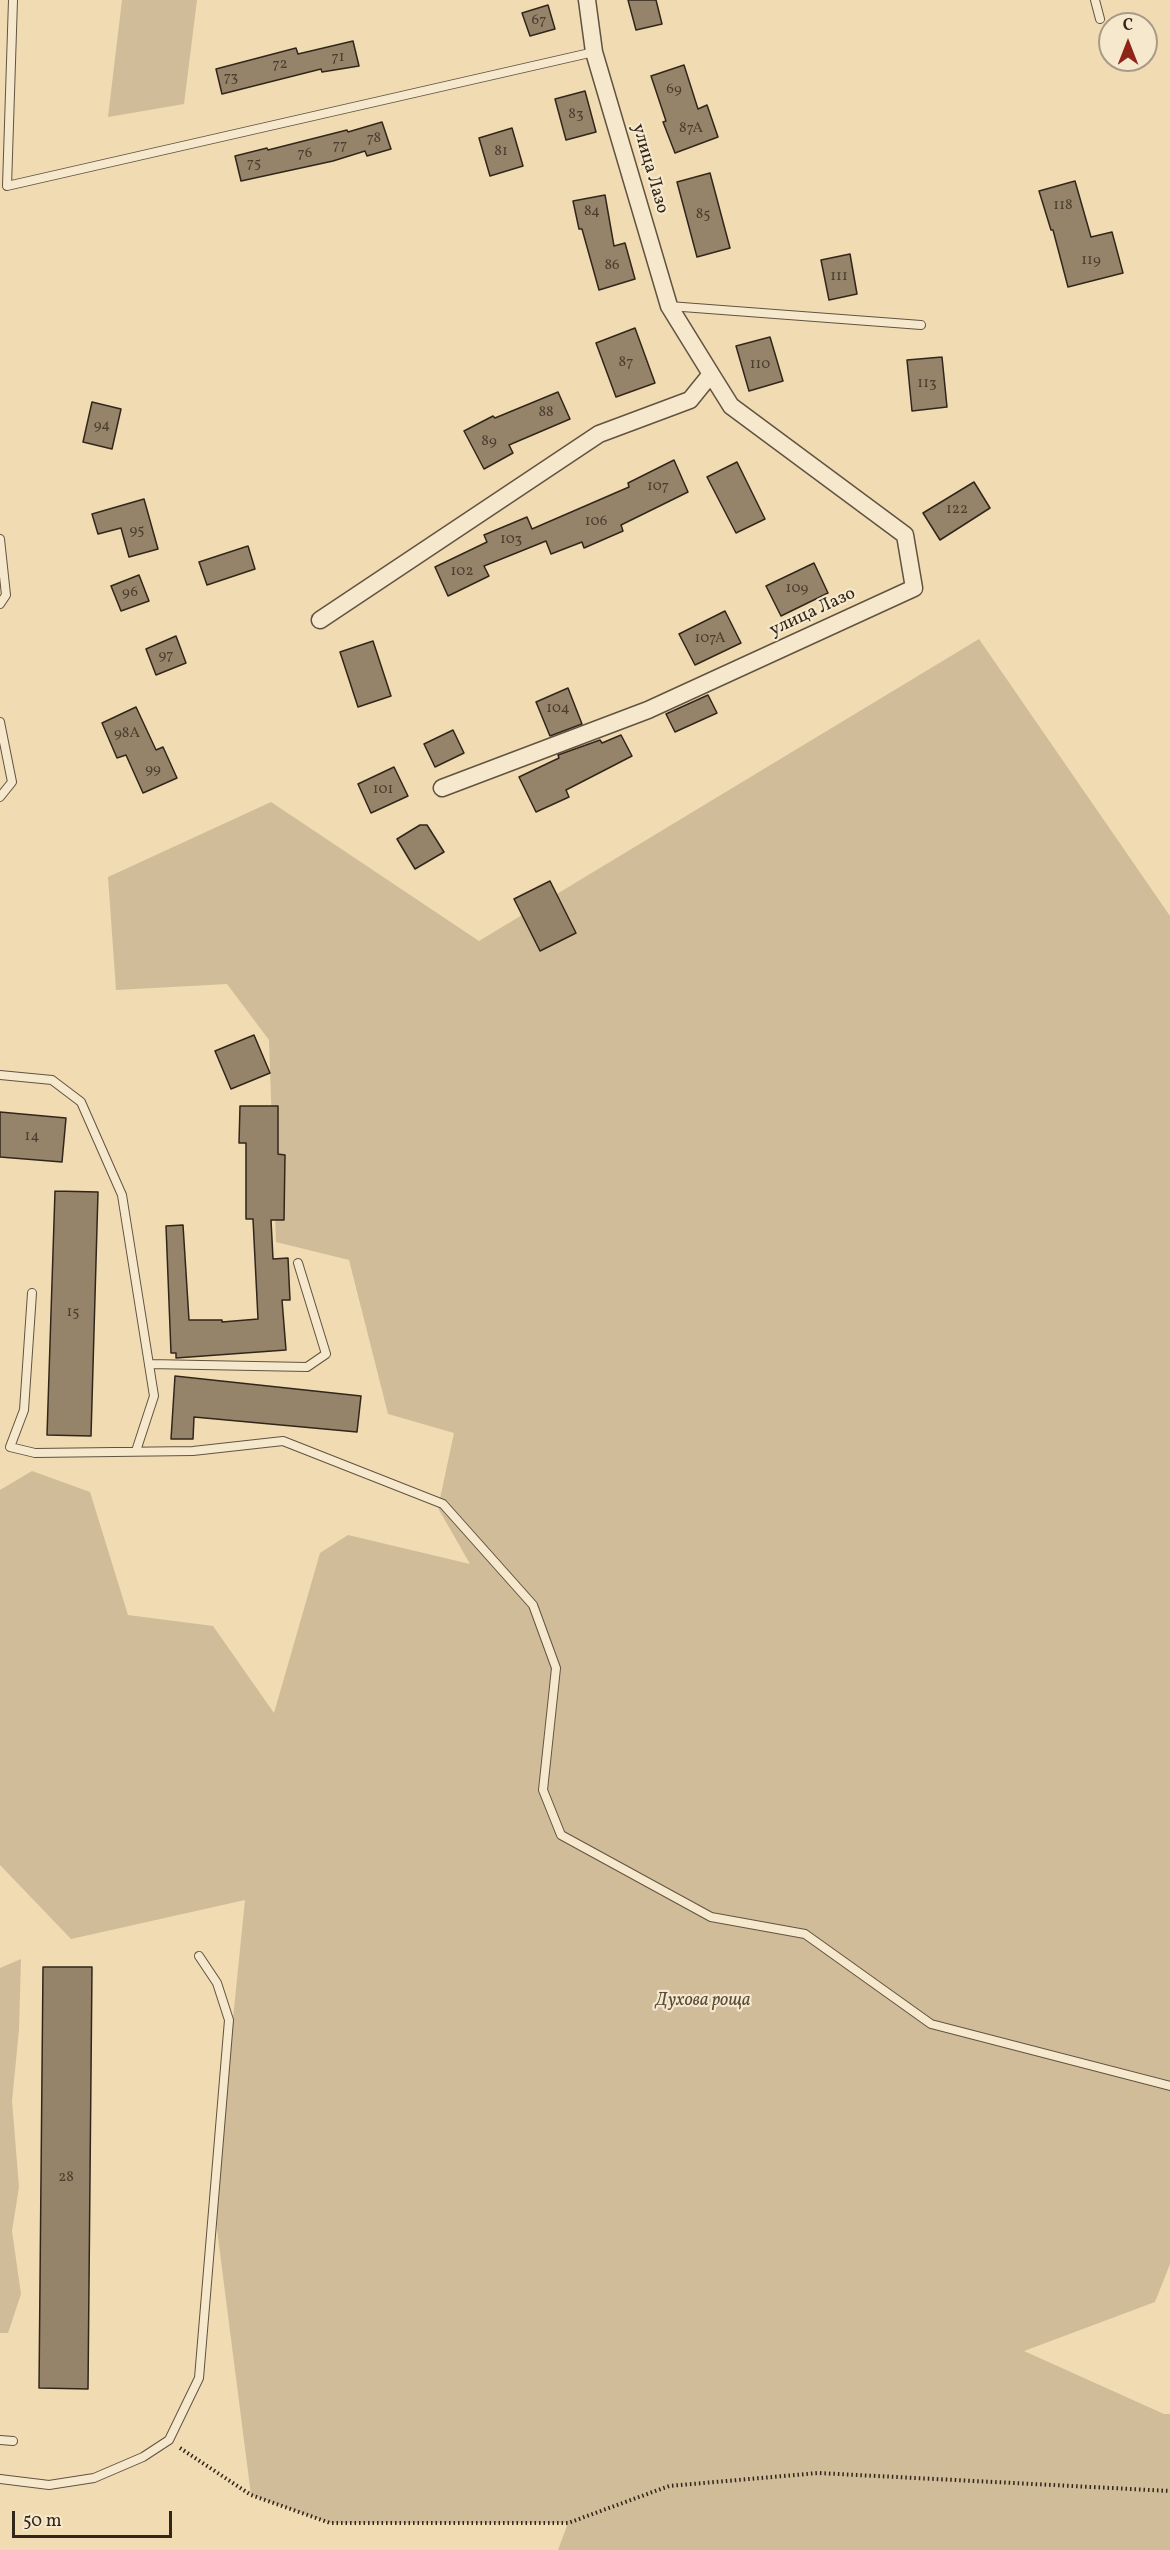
<!DOCTYPE html>
<meta charset="utf-8">
<style>
body{margin:0}
#map{position:relative;width:1170px;height:2550px;overflow:hidden;background:#f0dbb2;font-family:Vollkorn,serif}
canvas{display:block}
.north{position:absolute;left:1098px;top:12px;width:60px;height:60px;box-sizing:border-box;background:#f5e8cd;border:2px solid #a79a86;border-radius:50%;rotate:0deg;font-size:16px;font-weight:700;line-height:24px;text-align:center;color:#32261b}
.north::after{content:'';display:block;margin:auto;width:21px;height:27px;background:#8f2418;clip-path:polygon(50% 0,100% 100%,50% 72%,0 100%)}
.scale{position:absolute;left:12px;top:2511px;width:160px;height:27px;box-sizing:border-box;border:3px solid #32261b;border-top:0;padding-left:8px;font-size:18px;line-height:21px;white-space:nowrap;color:#32261b;-webkit-text-stroke:4px #f5e8cd;paint-order:stroke}
</style>
<div id="map">
<canvas width="1170" height="2550"></canvas>
<div class="north">С</div>
<div class="scale">50 m</div>
</div>
<script>
const ctx = document.querySelector('canvas').getContext('2d');
ctx.lineJoin = 'round';
function fill(path, color) {
  ctx.fillStyle = color;
  ctx.fill(path, 'evenodd');
}
function poly(rows) {
  const path = new Path2D();
  for (const r of rows) {
    path.moveTo(r[0], r[1]);
    for (let i = 2; i < r.length; i += 2) path.lineTo(r[i], r[i + 1]);
  }
  return path;
}
function stroke(path, color, width, dash) {
  ctx.strokeStyle = color;
  ctx.lineWidth = width;
  ctx.lineCap = dash ? 'butt' : 'round';
  ctx.setLineDash(dash || []);
  ctx.stroke(path);
}
function drawText(font, color, halo, rows, align = 'center') {
  ctx.font = font + ' Vollkorn,serif';
  ctx.lineWidth = 4.5;
  ctx.setLineDash([]);
  ctx.textBaseline = 'middle';
  ctx.strokeStyle = halo;
  ctx.fillStyle = color;
  for (const [text, x, y, turn = 0] of rows) {
    ctx.save();
    ctx.translate(x, y);
    ctx.rotate((+turn || 0) * Math.PI / 180);
    ctx.textAlign = isNaN(turn) ? turn : align;
    if (halo) ctx.strokeText(text, 0, 0);
    ctx.fillText(text, 0, 0);
    ctx.restore();
  }
}
fill(poly([
 [122,0,197,0,184,104,108,117],
 [979,639,1170,916,1170,2264,1155,2302,1024,2351,1164,2414,1170,2414,1170,2550,558,2550,568,2523,330,2523,251,2495,214,2206,245,1900,71,1939,0,1865,0,1490,32,1471,90,1492,128,1615,213,1626,274,1713,320,1553,348,1535,470,1564,438,1508,454,1433,388,1414,349,1260,276,1242,269,1040,227,984,116,990,108,877,271,802,479,941],
 [21,1959,19,2030,12,2101,19,2187,12,2231,21,2294,8,2333,0,2333,0,1968]
]), '#d0bc98');
const building = poly([
 [628,0,656,0,662,24,636,30,628,0],
 [548,5,555,29,530,36,522,13,548,5],
 [353,41,359,66,322,72,321,69,222,94,216,69,296,48,298,54,353,41],
 [684,65,698,109,707,105,718,137,675,153,663,122,666,121,651,76,684,65],
 [585,91,596,132,566,140,555,99,585,91],
 [382,122,391,149,367,156,365,151,333,161,241,181,235,156,267,148,268,150,347,130,348,132,382,122],
 [512,128,523,166,490,176,479,138,512,128],
 [710,173,730,248,697,257,677,182,710,173],
 [1075,181,1091,237,1112,232,1123,273,1068,287,1053,230,1051,230,1039,191,1075,181],
 [605,195,614,246,625,243,635,279,599,290,582,229,579,229,573,201,605,195],
 [850,254,857,294,829,300,821,260,850,254],
 [635,328,655,383,616,397,596,343,635,328],
 [770,337,783,381,749,391,736,346,770,337],
 [942,357,947,407,912,411,907,360,942,357],
 [558,392,570,419,509,445,513,453,484,469,464,431,493,416,495,418,558,392],
 [92,402,121,409,112,449,83,442,92,402],
 [674,460,688,492,621,525,623,531,584,548,582,542,551,554,546,541,484,566,489,576,448,596,435,567,487,542,484,535,527,517,532,529,629,487,628,483,674,460],
 [737,462,765,519,736,533,707,477,737,462],
 [974,482,990,508,940,540,923,513,974,482],
 [144,499,158,549,129,557,121,528,98,534,92,514,144,499],
 [248,546,255,569,207,585,199,562,248,546],
 [814,563,828,593,781,616,766,586,814,563],
 [139,575,149,601,121,611,111,586,139,575],
 [725,611,741,643,695,665,679,634,725,611],
 [176,636,186,663,156,675,146,649,176,636],
 [373,641,391,696,358,707,340,652,373,641],
 [568,688,582,724,550,736,536,702,568,688],
 [708,695,717,713,675,732,666,714,708,695],
 [136,707,156,750,163,747,177,778,143,793,126,755,117,758,102,723,136,707],
 [453,730,464,753,435,767,424,744,453,730],
 [621,735,632,756,566,790,569,797,536,812,519,777,559,758,558,755,600,740,602,743,621,735],
 [394,767,408,796,371,813,358,784,394,767],
 [420,825,427,825,444,852,415,869,397,839,420,825],
 [550,881,576,933,540,951,514,899,550,881],
 [254,1035,270,1073,231,1089,215,1051,254,1035],
 [240,1106,278,1106,278,1154,285,1155,284,1220,271,1220,273,1259,288,1258,290,1300,282,1300,286,1350,176,1358,176,1353,171,1353,166,1226,183,1225,189,1320,222,1320,222,1322,258,1319,253,1219,246,1219,246,1143,239,1143,240,1106],
 [0,1112,66,1118,62,1162,0,1157,0,1112],
 [55,1191,98,1192,91,1436,47,1435,55,1191],
 [175,1376,361,1396,357,1432,194,1417,193,1439,171,1439,175,1376],
 [43,1967,92,1967,88,2389,39,2388,43,1967]
]);
fill(building, '#95846a');
stroke(building, '#32261b', 1.5);
const service = poly([
 [13,0,7,186,594,52],
 [1095,0,1100,19],
 [669,306,921,325],
 [0,539,6,595,0,604],
 [0,722,12,782,0,797],
 [0,1075,52,1080,81,1102,122,1195,154,1396,136,1451],
 [32,1293,24,1410,10,1447,35,1453,193,1451,283,1441,443,1504,533,1605,556,1668,543,1790,561,1835,711,1917,805,1934,931,2024,1170,2086],
 [149,1364,307,1367,326,1354,298,1263],
 [0,2440,13,2441],
 [0,2479,49,2485,94,2478,143,2457,169,2440,199,2378,229,2020,217,1983,199,1956]
]);
const minor = poly([
 [320,620,599,434,690,400,711,374,669,306,594,52,587,0],
 [442,788,648,710,914,588,905,535,731,406,711,374]
]);
stroke(service, '#625341', 10);
stroke(minor, '#625341', 19);
stroke(poly([
 [180,2448,251,2495,330,2523,568,2523,669,2486,818,2473,1170,2491]
]), '#32261b', 4, [1.5, 3]);
stroke(service, '#f5e8cd', 8);
stroke(minor, '#f5e8cd', 16);
drawText('15px', '#4b3e2f', null, [
 ["67",539,21],
 ["71",338,58],
 ["72",280,65],
 ["73",231,78],
 ["69",674,90],
 ["83",576,115],
 ["87А",691,129],
 ["78",374,139],
 ["77",340,146],
 ["81",501,152],
 ["76",305,154],
 ["75",254,164],
 ["118",1063,206],
 ["84",592,212],
 ["85",703,215],
 ["119",1091,261],
 ["86",612,266],
 ["111",839,277],
 ["87",626,363],
 ["110",760,365],
 ["113",927,384],
 ["88",546,413],
 ["94",102,426],
 ["89",489,442],
 ["107",658,487],
 ["122",957,510],
 ["106",596,522],
 ["95",137,531],
 ["103",511,540],
 ["102",462,572],
 ["109",797,589],
 ["96",130,593],
 ["107А",710,639],
 ["97",166,656],
 ["104",558,709],
 ["98А",127,734],
 ["99",153,770],
 ["101",383,790],
 ["14",32,1137],
 ["15",73,1313],
 ["28",66,2178]
]);
drawText('18px', '#32261b', '#f5e8cd', [
 ["улица Лазо",649,169,74],
 ["улица Лазо",813,613,-25]
]);
drawText('italic 18px', '#5a4c3a', '#f5e8cd', [
 ["Духова роща",703,2002]
]);
</script>
